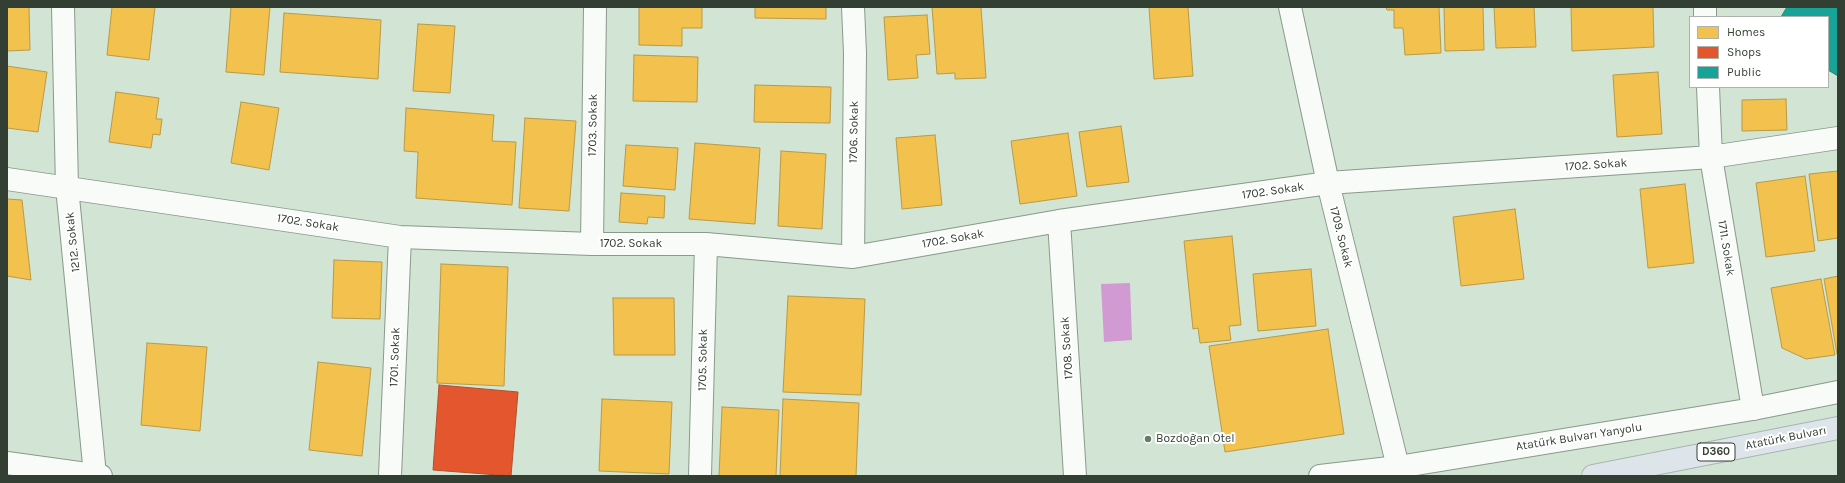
<!DOCTYPE html>
<meta charset="utf-8">
<style>
body{margin:0}
#map{position:relative;width:1845px;height:483px;overflow:hidden;background:#d2e4d3;font-family:Karla,sans-serif}
canvas{display:block}
.frame{position:absolute;inset:0;border:8px solid #323f32;pointer-events:none}
.legend{position:absolute;left:1689px;top:16px;width:140px;height:72px;box-sizing:border-box;background:#fff;border:1px solid #adb2ad;margin:0;padding:5px 7px;list-style:none;font-size:12px;color:#323f32}
.legend li{display:flex;align-items:center;gap:8px;height:20px}
.legend b{width:20px;border:1px solid #adb2ad}
</style>
<div id="map">
<canvas width="1845" height="483"></canvas>
<div class="frame"></div>
<ul class="legend">
<li><b style="height:11px;background:#f2c14e"></b>Homes</li>
<li><b style="height:11px;background:#e4572e"></b>Shops</li>
<li><b style="height:11px;background:#17a398"></b>Public</li>
</ul>
</div>
<script>
const ctx = document.querySelector('canvas').getContext('2d');
ctx.lineJoin = 'round';
function fill(path, color) {
  ctx.fillStyle = color;
  ctx.fill(path, 'evenodd');
}
function poly(rows) {
  const path = new Path2D();
  for (const r of rows) {
    path.moveTo(r[0], r[1]);
    for (let i = 2; i < r.length; i += 2) path.lineTo(r[i], r[i + 1]);
  }
  return path;
}
function stroke(path, color, width, dash) {
  ctx.strokeStyle = color;
  ctx.lineWidth = width;
  ctx.lineCap = dash ? 'butt' : 'round';
  ctx.setLineDash(dash || []);
  ctx.stroke(path);
}
function drawText(font, color, halo, rows, align = 'center') {
  ctx.font = font + ' Karla,sans-serif';
  ctx.lineWidth = 4;
  ctx.setLineDash([]);
  ctx.textBaseline = 'middle';
  ctx.strokeStyle = halo;
  ctx.fillStyle = color;
  for (const [text, x, y, turn = 0] of rows) {
    ctx.save();
    ctx.translate(x, y);
    ctx.rotate((+turn || 0) * Math.PI / 180);
    ctx.textAlign = isNaN(turn) ? turn : align;
    if (halo) ctx.strokeText(text, 0, 0);
    ctx.fillText(text, 0, 0);
    ctx.restore();
  }
}
fill(poly([
 [1130,283,1132,340,1104,342,1101,284]
]), '#d19ad3');
const homes = poly([
 [7,7,29,7,30,50,7,51,7,7],
 [112,7,155,7,149,60,107,55,112,7],
 [231,7,270,7,264,75,226,72,231,7],
 [639,7,702,7,702,28,682,28,682,46,639,45,639,7],
 [755,7,826,7,826,19,755,18,755,7],
 [932,7,981,7,986,78,955,79,955,73,937,74,932,7],
 [1149,7,1188,7,1193,76,1154,79,1149,7],
 [1386,7,1439,7,1441,53,1405,55,1403,28,1394,28,1394,10,1387,10,1386,7],
 [1444,7,1483,7,1484,50,1445,51,1444,7],
 [1494,7,1534,7,1536,47,1496,48,1494,7],
 [1571,7,1653,7,1654,47,1572,51,1571,7],
 [284,13,381,20,378,79,280,72,284,13],
 [927,15,930,54,916,55,918,78,888,80,884,17,927,15],
 [418,24,455,26,450,93,413,91,418,24],
 [634,55,698,57,697,102,633,101,634,55],
 [7,66,47,72,38,132,7,128,7,66],
 [1658,72,1662,134,1617,137,1613,75,1658,72],
 [755,85,831,87,830,123,754,122,755,85],
 [116,92,159,98,156,119,162,119,160,135,153,134,151,148,109,142,116,92],
 [1786,99,1787,130,1742,131,1742,100,1786,99],
 [241,102,279,108,269,170,231,163,241,102],
 [406,108,494,115,492,141,516,142,512,205,416,198,418,152,404,151,406,108],
 [525,118,576,121,569,211,519,208,525,118],
 [1121,126,1129,182,1087,187,1079,132,1121,126],
 [1068,133,1077,196,1020,204,1011,141,1068,133],
 [935,135,942,205,902,209,896,138,935,135],
 [695,143,760,148,755,224,689,219,695,143],
 [626,145,678,148,675,190,623,186,626,145],
 [781,151,826,154,822,229,778,226,781,151],
 [1838,171,1838,238,1818,241,1809,174,1838,171],
 [1805,176,1815,251,1766,257,1756,183,1805,176],
 [1685,184,1694,263,1648,268,1640,189,1685,184],
 [621,193,665,196,664,218,648,217,647,224,619,222,621,193],
 [7,199,22,200,31,280,7,276,7,199],
 [1515,209,1524,279,1461,286,1453,217,1515,209],
 [1232,236,1241,325,1229,326,1231,340,1200,343,1198,328,1193,329,1184,241,1232,236],
 [334,260,382,262,380,319,332,318,334,260],
 [441,264,508,267,504,386,437,383,441,264],
 [1311,269,1316,326,1258,331,1253,274,1311,269],
 [1838,276,1838,354,1837,354,1824,279,1838,276],
 [1821,279,1835,355,1806,359,1782,348,1771,288,1821,279],
 [788,296,865,299,861,395,783,392,788,296],
 [613,298,674,298,675,355,614,355,613,298],
 [1328,329,1344,434,1225,452,1209,346,1328,329],
 [147,343,207,347,200,431,141,425,147,343],
 [318,362,371,368,362,456,309,450,318,362],
 [602,399,672,402,669,474,599,471,602,399],
 [783,399,859,403,856,476,780,476,783,399],
 [722,407,779,410,776,476,719,476,722,407]
]);
fill(homes, '#f2c14e');
stroke(homes, '#b89a46', 1);
const shops = poly([
 [439,385,518,392,511,476,433,470,439,385]
]);
fill(shops, '#e4572e');
stroke(shops, '#af502f', 1);
const public = poly([
 [1787,7,1838,7,1838,76,1828,70,1828,17,1781,17,1787,7]
]);
fill(public, '#17a398');
stroke(public, '#1f8579', 1);
const street = poly([
 [63,7,67,187,95,475],
 [853,7,855,53,853,257],
 [1290,7,1328,183,1398,467],
 [1705,7,1705,17],
 [1708,87,1711,157,1753,409],
 [7,179,400,237,592,244,706,244,853,257,1059,221,1328,183,1711,157,1838,138],
 [1059,221,1075,476],
 [592,244,595,7],
 [390,476,400,237],
 [700,476,706,244]
]);
const secondary = poly([
 [7,463,101,476],
 [1320,476,1398,467,1753,409,1838,392]
]);
const highway = poly([
 [1593,476,1838,428]
]);
stroke(street, '#8a998c', 24);
stroke(secondary, '#8a998c', 24);
stroke(highway, '#a8b5b4', 24);
stroke(street, '#f8fbf8', 22);
stroke(secondary, '#f8fbf8', 22);
stroke(highway, '#dee5ea', 22);
for (const [x, y, r, color] of [
 [1148,439,4,"#6a796a"]
]) {
  const dot = new Path2D();
  dot.arc(x, y, r, 0, 2 * Math.PI);
  ctx.fillStyle = color;
  ctx.fill(dot);
  stroke(dot, '#fff', 1.5);
}
for (const [x, y, w] of [
 [1716,452,38]
]) {
  const box = new Path2D();
  box.roundRect(x - w / 2, y - 9, w, 18, 3);
  ctx.fillStyle = '#fff';
  ctx.fill(box);
  stroke(box, '#323f32', 1);
}
drawText('bold 11px', '#323f32', null, [
 ["D360",1716,452]
]);
drawText('12px', '#323f32', '#fff', [
 ["1703. Sokak",593,125,-89],
 ["1706. Sokak",854,132,-89],
 ["1702. Sokak",1596,165,-4],
 ["1702. Sokak",1273,191,-8],
 ["1702. Sokak",308,223,9],
 ["1709. Sokak",1341,237,76],
 ["1702. Sokak",953,239,-10],
 ["1212. Sokak",73,242,-96],
 ["1702. Sokak",631,244],
 ["1711. Sokak",1726,248,81],
 ["1708. Sokak",1067,348,-94],
 ["1701. Sokak",395,357,-88],
 ["1705. Sokak",703,360,-89],
 ["Atatürk Bulvarı Yanyolu",1579,437,-9],
 ["Atatürk Bulvarı",1786,438,-11]
]);
drawText('12px', '#323f32', '#fff', [
 ["Bozdoğan Otel",1156,439]
], 'left');
</script>
